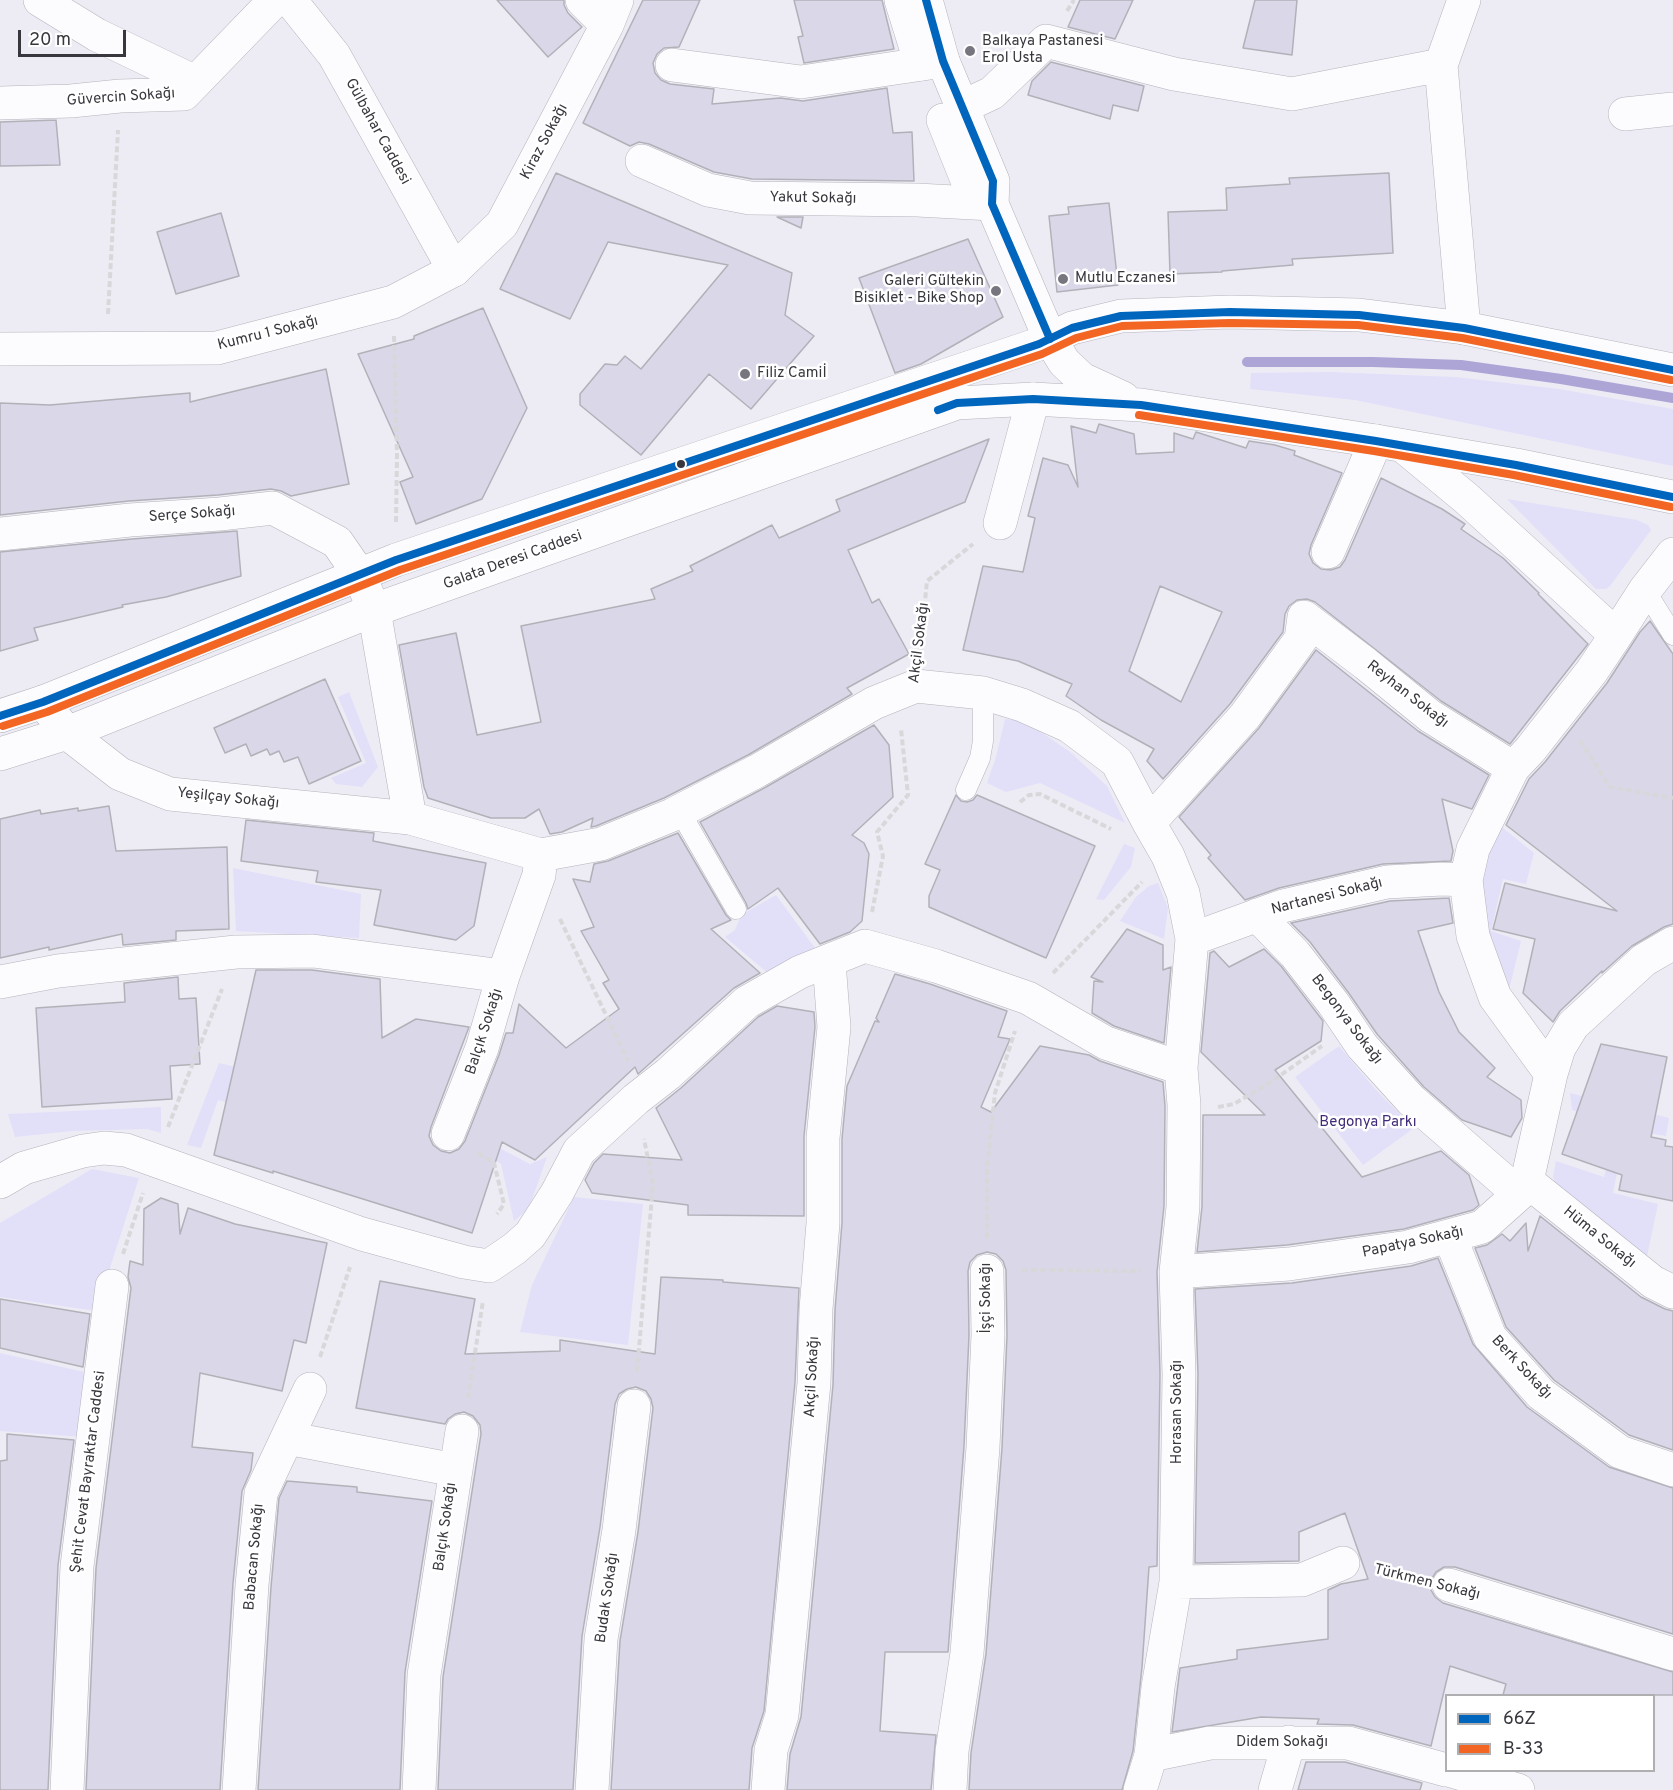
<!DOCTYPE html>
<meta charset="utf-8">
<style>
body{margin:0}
#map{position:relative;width:1673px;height:1790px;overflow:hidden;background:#edecf5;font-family:Overpass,sans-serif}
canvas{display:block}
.legend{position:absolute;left:1445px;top:1694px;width:210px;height:78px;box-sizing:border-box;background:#fff;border:2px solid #afafb2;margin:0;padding:8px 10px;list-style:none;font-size:18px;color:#38373e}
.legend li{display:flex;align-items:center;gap:12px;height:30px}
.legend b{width:30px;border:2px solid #afafb2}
.scale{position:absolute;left:18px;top:30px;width:108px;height:27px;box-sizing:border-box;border:3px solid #38373e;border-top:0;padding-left:8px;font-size:18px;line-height:21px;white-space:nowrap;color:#38373e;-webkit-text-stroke:4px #fff;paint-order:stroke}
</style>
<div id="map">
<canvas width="1673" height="1790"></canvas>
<ul class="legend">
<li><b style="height:8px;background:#0065bd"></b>66Z</li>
<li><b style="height:8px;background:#f26522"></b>B-33</li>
</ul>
<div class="scale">20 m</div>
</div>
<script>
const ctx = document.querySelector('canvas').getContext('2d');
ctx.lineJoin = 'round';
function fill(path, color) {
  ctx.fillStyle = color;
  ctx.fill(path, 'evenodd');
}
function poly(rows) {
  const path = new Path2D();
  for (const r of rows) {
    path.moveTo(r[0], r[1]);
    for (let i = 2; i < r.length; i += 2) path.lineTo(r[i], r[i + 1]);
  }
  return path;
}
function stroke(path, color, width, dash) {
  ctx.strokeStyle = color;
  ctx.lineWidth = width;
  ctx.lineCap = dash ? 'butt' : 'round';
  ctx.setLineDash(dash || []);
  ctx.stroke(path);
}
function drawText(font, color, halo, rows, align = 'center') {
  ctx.font = font + ' Overpass,sans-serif';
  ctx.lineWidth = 5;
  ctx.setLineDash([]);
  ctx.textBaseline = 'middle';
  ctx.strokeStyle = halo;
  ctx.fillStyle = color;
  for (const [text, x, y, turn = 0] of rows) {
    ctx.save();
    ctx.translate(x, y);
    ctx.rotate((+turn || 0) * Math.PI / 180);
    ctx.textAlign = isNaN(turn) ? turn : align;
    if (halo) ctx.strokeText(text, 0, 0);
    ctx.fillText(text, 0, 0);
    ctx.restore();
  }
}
fill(poly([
 [1330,372,1455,377,1559,389,1673,409,1673,466,1355,400,1250,389,1251,373],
 [1507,499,1637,520,1648,525,1651,530,1610,586,1606,589,1596,589],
 [349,692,378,767,362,787,336,784,331,778,366,763,338,697],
 [1005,719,1025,721,1070,752,1107,786,1125,823,1040,783,1006,792,987,783,996,757],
 [1493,820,1534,853,1526,884,1503,879,1491,931,1521,941,1508,994,1481,935,1483,846],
 [1124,844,1135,848,1131,867,1104,900,1096,899],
 [233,868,361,894,359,938,236,931],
 [1158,883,1168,908,1164,939,1120,921,1136,897,1149,886],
 [776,895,815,948,769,974,725,937,735,930,741,915],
 [1339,1046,1374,1088,1414,1128,1363,1165,1295,1077],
 [219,1063,304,1083,292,1121,218,1100,201,1148,187,1145],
 [1570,1093,1669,1118,1666,1136,1626,1129,1613,1193,1658,1204,1646,1261,1561,1197,1553,1177,1556,1161,1604,1177,1619,1125,1572,1110],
 [161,1107,161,1133,147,1129,72,1131,15,1137,8,1114],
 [467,1131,530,1164,547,1157,529,1208,514,1221,501,1164,465,1138],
 [92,1169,139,1178,96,1311,0,1297,0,1223],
 [574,1197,643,1204,628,1345,520,1332,532,1285],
 [0,1353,89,1373,83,1437,0,1431]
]), '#e2dff9');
stroke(poly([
 [1247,362,1373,362,1461,365,1561,379,1673,398]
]), '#ada5d6', 10);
const building = poly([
 [497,0,564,0,564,5,568,13,582,27,548,57,497,0],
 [643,0,700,0,679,47,664,48,657,54,653,63,655,73,661,80,670,84,714,89,712,104,780,98,803,101,887,88,893,133,912,132,914,181,752,179,714,172,649,144,639,142,630,146,583,123,643,0],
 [794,0,882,0,894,49,804,63,798,37,803,36,794,0],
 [1080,0,1133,0,1115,39,1068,27,1080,0],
 [1255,0,1297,0,1292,55,1243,48,1255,0],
 [1051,62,1144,86,1138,111,1113,105,1110,119,1028,95,1032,81,1051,62],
 [56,120,60,165,0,166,0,122,56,120],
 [556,173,792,273,785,315,814,336,751,409,709,374,641,455,580,405,580,394,605,364,617,365,625,356,641,369,728,265,608,242,570,319,500,289,556,173],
 [1389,173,1393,253,1292,259,1293,265,1222,271,1222,272,1170,274,1168,212,1227,210,1226,188,1290,184,1289,178,1389,173],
 [1109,203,1118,285,1057,292,1049,216,1069,214,1068,207,1109,203],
 [221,213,239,276,176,294,157,232,221,213],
 [777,217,803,217,801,228,777,217],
 [968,239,1003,317,921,364,895,373,859,278,968,239],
 [483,308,527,408,482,499,416,524,400,482,413,477,358,354,414,339,414,336,483,308],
 [326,369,349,484,291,496,281,491,271,489,218,495,129,501,0,515,0,403,50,405,190,393,190,402,326,369],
 [1099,424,1134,434,1136,454,1174,452,1174,433,1193,439,1196,432,1246,448,1249,441,1275,445,1295,451,1294,455,1342,473,1311,545,1309,554,1313,563,1321,569,1331,570,1340,567,1345,560,1381,478,1442,509,1465,524,1461,529,1503,558,1539,593,1538,594,1588,644,1510,744,1441,701,1315,602,1307,599,1297,600,1289,606,1285,614,1283,632,1230,704,1163,779,1147,761,1154,749,1101,720,1066,696,1072,684,1018,661,963,650,983,566,1023,572,1035,518,1028,516,1043,458,1068,465,1078,487,1071,426,1096,433,1099,424],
 [1160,586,1222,612,1181,702,1129,671,1160,586],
 [989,439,965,502,848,550,872,603,879,599,909,654,847,688,852,694,748,755,664,798,596,826,591,827,593,818,562,832,550,834,539,809,525,818,491,818,428,798,424,787,399,645,456,633,477,735,541,722,521,626,655,599,651,589,693,571,690,566,772,525,779,538,840,511,836,500,989,439],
 [237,531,241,576,166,597,122,605,123,607,34,628,38,640,0,651,0,552,132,539,237,531],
 [1650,621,1673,654,1673,924,1664,927,1632,946,1602,973,1602,971,1560,1011,1553,1022,1523,993,1535,939,1493,929,1505,883,1617,911,1506,825,1529,779,1545,762,1607,683,1640,632,1650,621],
 [1316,650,1418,731,1489,775,1472,809,1442,799,1453,851,1451,861,1383,864,1279,888,1245,900,1208,858,1211,855,1179,817,1259,728,1316,650],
 [325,679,361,761,309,784,298,757,284,762,279,751,270,755,267,749,251,756,246,744,225,753,214,728,325,679],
 [874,725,889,745,893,797,852,835,864,843,869,854,862,921,850,932,820,944,778,888,748,909,746,903,700,822,766,787,874,725],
 [956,795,961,801,967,802,973,800,977,795,1095,846,1046,958,929,907,929,896,940,870,925,864,956,795],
 [109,806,116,851,227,847,229,929,176,931,176,940,123,945,122,934,49,950,49,947,0,958,0,819,40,810,41,814,78,808,78,811,109,806],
 [246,820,374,833,373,841,486,863,474,926,456,940,374,925,381,890,316,882,318,871,241,861,246,820],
 [678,833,726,915,731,920,711,929,760,973,734,988,638,1074,635,1067,535,1160,502,1142,472,1233,273,1171,273,1173,214,1155,256,970,312,970,380,979,382,1038,416,1019,469,1027,431,1127,429,1136,433,1145,441,1151,450,1153,459,1149,465,1141,499,1055,506,1033,513,1033,519,1004,566,1048,619,1009,603,983,609,980,581,931,594,927,573,879,590,882,594,864,608,861,678,833],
 [1449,898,1453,923,1418,931,1439,992,1459,1032,1495,1068,1487,1077,1521,1100,1522,1118,1511,1137,1462,1120,1424,1087,1377,1034,1348,992,1310,942,1291,923,1390,901,1449,898],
 [1127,929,1163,945,1163,970,1171,967,1164,1043,1114,1026,1092,1013,1094,981,1103,982,1091,977,1127,929],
 [1264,949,1281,966,1323,1021,1321,1041,1275,1070,1362,1177,1441,1151,1469,1175,1479,1205,1473,1210,1404,1229,1287,1245,1197,1252,1202,1207,1203,1115,1265,1115,1201,1052,1210,953,1214,951,1229,967,1264,949],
 [895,974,930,984,1007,1011,998,1037,1010,1039,981,1107,991,1112,1040,1046,1089,1055,1100,1061,1163,1082,1165,1106,1164,1206,1157,1272,1160,1374,1157,1566,1149,1567,1142,1667,1133,1751,1122,1790,969,1790,971,1753,986,1654,1002,1448,1007,1336,1006,1270,1003,1261,996,1254,987,1252,977,1255,970,1262,968,1271,969,1335,964,1446,948,1652,885,1652,880,1731,936,1735,931,1790,787,1790,790,1754,801,1717,833,1385,835,1310,842,1223,842,1139,847,1086,875,1021,879,1022,876,1018,895,974],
 [178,977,179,999,196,998,200,1064,170,1066,172,1099,42,1107,36,1008,125,1002,124,983,178,977],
 [777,1006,814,1012,815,1027,804,1136,804,1216,688,1215,688,1205,592,1193,585,1180,594,1163,603,1154,682,1160,656,1108,681,1088,758,1017,777,1006],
 [1601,1044,1667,1057,1651,1137,1666,1140,1665,1146,1673,1147,1673,1201,1619,1190,1622,1175,1562,1154,1601,1044],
 [161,1198,178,1204,180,1234,188,1208,235,1224,327,1243,306,1343,294,1340,282,1391,200,1373,192,1447,253,1453,251,1470,242,1491,233,1583,220,1790,86,1790,96,1568,131,1288,128,1277,130,1261,143,1265,144,1209,161,1198],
 [1540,1216,1641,1297,1665,1309,1673,1311,1673,1450,1629,1435,1554,1380,1506,1327,1475,1248,1487,1245,1502,1234,1510,1241,1526,1223,1528,1251,1540,1216],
 [1438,1258,1473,1344,1527,1407,1609,1467,1673,1488,1673,1634,1455,1567,1444,1567,1436,1572,1431,1580,1431,1590,1435,1597,1443,1603,1673,1672,1673,1695,1503,1695,1506,1684,1450,1666,1431,1746,1353,1725,1317,1724,1319,1719,1261,1717,1172,1732,1180,1668,1237,1659,1237,1650,1328,1639,1328,1590,1341,1584,1368,1579,1345,1513,1299,1532,1299,1561,1195,1563,1198,1374,1195,1289,1292,1283,1411,1266,1438,1258],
 [661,1277,723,1280,723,1282,799,1288,795,1382,764,1711,752,1748,749,1790,611,1790,620,1641,638,1532,653,1408,651,1399,646,1391,636,1387,627,1389,619,1394,615,1404,600,1527,582,1636,573,1790,438,1790,443,1677,481,1434,480,1425,473,1416,464,1412,455,1414,448,1419,445,1424,356,1408,380,1281,475,1299,465,1354,560,1351,560,1340,655,1354,661,1277],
 [0,1299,90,1314,83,1367,0,1348,0,1299],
 [7,1434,74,1440,58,1565,48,1790,0,1790,0,1461,7,1460,7,1434],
 [287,1481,357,1487,357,1492,432,1501,405,1672,400,1790,258,1790,271,1587,279,1498,287,1481],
 [1306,1762,1345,1762,1422,1783,1420,1790,1298,1790,1306,1762]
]);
fill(building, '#dad7e9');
stroke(building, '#b2b1b8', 1.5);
const service = poly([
 [1645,590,1673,635],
 [966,790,980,758,983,741,983,693],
 [679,810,736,909]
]);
const minor = poly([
 [40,0,97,35,195,82],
 [582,0,607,25],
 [672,65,801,82,943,61],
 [0,103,71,101,120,96,184,94,275,0],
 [962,107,992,93,1046,41,1174,74,1292,94,1441,65],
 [1625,114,1673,109],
 [642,161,708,190,750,198,917,200,992,204],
 [1464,328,1441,65,1464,0],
 [0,349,217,348,393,302,454,270,502,224,607,25,617,0],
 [1403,446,1467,499,1616,635,1645,590,1673,554],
 [1000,523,1033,399],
 [0,534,130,520,220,514,273,508,337,542,359,574,374,610,410,818],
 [1328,552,1376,441],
 [43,702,67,733,120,774,170,794,410,818,541,855,601,844,672,815,757,771,874,703,916,686,983,693,1022,705,1069,726,1117,762,1149,823,1168,856,1183,893,1192,939,1181,1068,1184,1105,1183,1207,1176,1272,1179,1374,1176,1582,1158,1687,1151,1755],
 [1149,823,1245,716,1301,639,1304,617,1366,664,1430,716,1513,768],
 [1257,915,1295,954,1333,1003,1362,1046,1411,1100,1519,1194],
 [1192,939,1283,906,1387,882,1442,879,1466,880],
 [0,982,58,971,236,952,313,951,503,976,539,875,541,855],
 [1551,1074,1495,997,1473,936,1466,880,1473,849,1513,768,1530,750,1592,671,1616,635],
 [448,1134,482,1048,503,976],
 [1527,1181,1653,1282,1673,1292],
 [0,1182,24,1168,83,1151,104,1148,126,1150,362,1234,464,1262,489,1266,514,1249,530,1235,557,1193,579,1151,636,1099,668,1074,747,1002,800,972,865,946,936,966,1028,998,1106,1043,1181,1068],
 [1450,1237,1490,1337,1541,1394,1620,1452,1673,1470],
 [1176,1272,1289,1264,1408,1247,1482,1227,1519,1194,1527,1181,1551,1074,1559,1048,1573,1025,1644,960,1673,943],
 [287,1438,455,1470],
 [1176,1582,1302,1580,1343,1563],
 [1449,1585,1673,1654],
 [1448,1770,1518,1790],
 [67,1790,77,1566,112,1286],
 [239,1790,252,1585,261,1493,310,1389],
 [419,1790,424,1675,462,1431],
 [592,1790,601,1639,619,1530,634,1406],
 [768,1790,771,1750,782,1715,814,1383,816,1309,823,1223,823,1138,834,1027,829,962],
 [950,1790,952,1751,967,1653,983,1447,988,1335,987,1271],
 [1140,1790,1151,1755,1210,1743,1348,1743,1446,1770],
 [1275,1790,1289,1742]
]);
const tertiary = poly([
 [290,0,334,55,454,270],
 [901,0,921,64],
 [926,0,943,61,993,181,992,204,1050,339],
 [943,120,971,190,992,204]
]);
const secondary = poly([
 [1050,339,1064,362,1082,379,1123,398],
 [0,716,43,702,396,560,1039,344,1072,328,1121,316,1230,312,1359,315,1464,328,1673,370],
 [0,754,67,733,374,610,957,403,1033,399,1141,405,1376,441,1516,465,1673,497]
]);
stroke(service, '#b4b3bb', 21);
stroke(minor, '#b4b3bb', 34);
stroke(tertiary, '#b4b3bb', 34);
stroke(secondary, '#b4b3bb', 34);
stroke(poly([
 [1067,11,1074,0],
 [108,314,118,130],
 [394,336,397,455,396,523],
 [920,652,927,581,973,544],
 [1580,740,1610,787,1673,798],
 [1020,802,1029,795,1040,794,1111,829],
 [872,912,883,856,877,832,908,795,901,729],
 [560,919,628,1061],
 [1053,973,1142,882],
 [1218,1107,1234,1104,1271,1082,1322,1046],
 [168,1127,222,989],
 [478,1153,494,1163,504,1204,497,1214],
 [987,1238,987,1168,995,1093,1015,1031],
 [123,1254,143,1193],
 [1022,1270,1141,1271],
 [320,1357,350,1267],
 [637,1372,653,1184,644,1139],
 [468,1398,483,1301],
 [1376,1570,1416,1578]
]), '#d8d8da', 4, [6, 3]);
stroke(service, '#fcfcfe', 20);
stroke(minor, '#fcfcfe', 33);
stroke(tertiary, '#fcfcfe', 33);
stroke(secondary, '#fcfcfe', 33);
stroke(poly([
 [926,0,943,61,993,181,992,204,1050,339],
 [938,410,957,403,1033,399,1141,405,1376,441,1516,465,1673,497],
 [0,716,43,702,396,560,1039,344,1072,328,1121,316,1230,312,1359,315,1464,328,1673,370]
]), '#0065bd', 8);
stroke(poly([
 [1139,415,1374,451,1514,475,1671,507],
 [3,726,47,712,400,570,1042,354,1076,338,1122,326,1230,323,1358,325,1462,338,1671,380]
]), '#f26522', 8);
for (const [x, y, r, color] of [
 [970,51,6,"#77767e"],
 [1063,279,6,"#77767e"],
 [996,291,6,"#77767e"],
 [745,374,6,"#77767e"],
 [681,464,5,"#38373e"]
]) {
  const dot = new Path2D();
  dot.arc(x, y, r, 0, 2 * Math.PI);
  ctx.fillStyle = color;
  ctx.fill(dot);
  stroke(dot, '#fff', 2);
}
drawText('15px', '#38373e', '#fff', [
 ["Balkaya Pastanesi",982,42],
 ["Erol Usta",982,59],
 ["Mutlu Eczanesi",1075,279],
 ["Galeri Gültekin",984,282,"right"],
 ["Bisiklet - Bike Shop",984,299,"right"],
 ["Filiz Camiİ",757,374]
], 'left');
drawText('15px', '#38373e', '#fff', [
 ["Güvercin Sokağı",121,98,-4],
 ["Gülbahar Caddesi",377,132,61],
 ["Kiraz Sokağı",545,142,-62],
 ["Yakut Sokağı",813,199,1],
 ["Kumru 1 Sokağı",268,334,-14],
 ["Serçe Sokağı",192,515,-4],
 ["Galata Deresi Caddesi",513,561,-20],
 ["Akçil Sokağı",920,643,-83],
 ["Reyhan Sokağı",1407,695,38],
 ["Yeşilçay Sokağı",228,799,6],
 ["Nartanesi Sokağı",1327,897,-14],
 ["Begonya Sokağı",1346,1020,53],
 ["Balçık Sokağı",485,1032,-72],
 ["Hüma Sokağı",1599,1238,39],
 ["Papatya Sokağı",1413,1243,-12],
 ["İşçi Sokağı",987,1298,-90],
 ["Berk Sokağı",1521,1368,47],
 ["Akçil Sokağı",813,1377,-87],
 ["Horasan Sokağı",1178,1412,-90],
 ["Şehit Cevat Bayraktar Caddesi",89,1472,-83],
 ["Balçık Sokağı",446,1527,-82],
 ["Babacan Sokağı",255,1557,-85],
 ["Türkmen Sokağı",1427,1583,14],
 ["Budak Sokağı",608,1598,-82],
 ["Didem Sokağı",1282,1743]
]);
drawText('15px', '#402a79', '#fff', [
 ["Begonya Parkı",1368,1123]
]);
</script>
